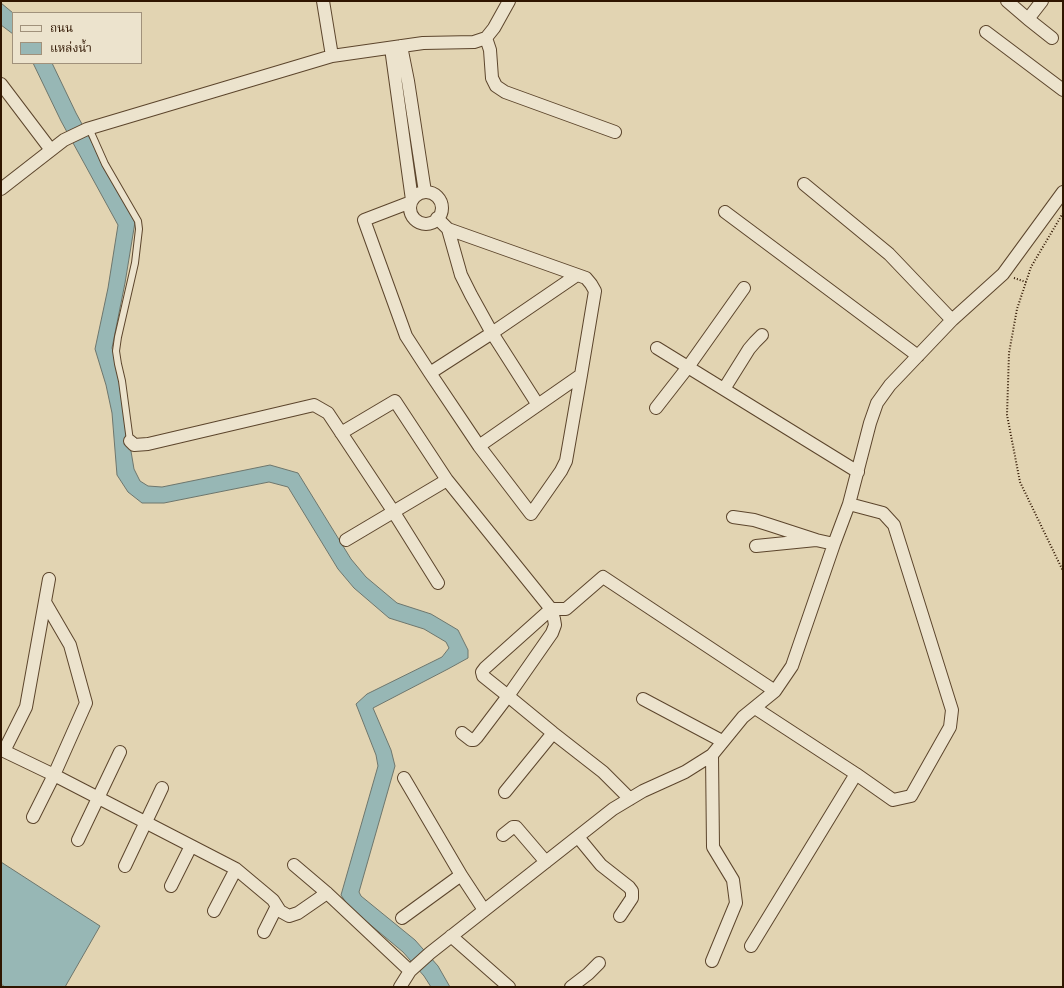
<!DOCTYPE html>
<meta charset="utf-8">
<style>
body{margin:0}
#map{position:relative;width:1064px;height:988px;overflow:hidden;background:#e2d4b2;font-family:Cardo,"Noto Serif Thai",serif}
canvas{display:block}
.frame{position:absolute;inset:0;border:2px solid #2f1500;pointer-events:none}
.legend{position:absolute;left:12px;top:12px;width:130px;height:52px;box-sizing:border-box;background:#ece3cd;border:1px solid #a0917b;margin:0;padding:5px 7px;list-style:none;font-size:12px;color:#2f1500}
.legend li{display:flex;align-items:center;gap:8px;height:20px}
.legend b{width:20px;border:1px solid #a0917b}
</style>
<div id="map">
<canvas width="1064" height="988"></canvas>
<div class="frame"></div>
<ul class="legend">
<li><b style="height:5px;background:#ece3cd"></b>ถนน</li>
<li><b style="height:11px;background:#97b7b5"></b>แหล่งน้ำ</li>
</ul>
</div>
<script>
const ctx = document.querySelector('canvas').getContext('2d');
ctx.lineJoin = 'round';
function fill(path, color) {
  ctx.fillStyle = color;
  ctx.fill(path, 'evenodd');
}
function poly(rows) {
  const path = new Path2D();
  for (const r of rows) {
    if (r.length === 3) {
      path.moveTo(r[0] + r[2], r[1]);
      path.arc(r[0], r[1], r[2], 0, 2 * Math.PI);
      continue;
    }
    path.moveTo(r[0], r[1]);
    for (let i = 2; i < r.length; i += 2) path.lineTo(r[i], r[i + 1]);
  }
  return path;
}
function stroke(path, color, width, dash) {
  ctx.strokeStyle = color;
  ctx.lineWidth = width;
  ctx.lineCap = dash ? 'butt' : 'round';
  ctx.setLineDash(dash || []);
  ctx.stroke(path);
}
const water = poly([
 [1,3,13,13,13,34,1,25,1,3],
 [33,63,52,63,76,113,135,222,125,283,112,348,122,381,124,410,134,469,140,481,148,486,162,487,270,465,298,473,351,559,366,577,397,603,431,614,458,630,468,650,468,658,448,669,373,708,391,750,395,766,359,892,361,896,415,940,438,966,450,987,431,987,424,976,403,952,349,907,341,895,378,766,376,755,356,704,367,694,442,657,449,648,446,642,424,629,389,618,354,588,338,569,288,487,269,482,164,503,142,503,128,492,117,475,112,413,106,385,95,349,108,288,118,225,61,121,33,63],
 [1,862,100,926,65,987,5,987,1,984,1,862]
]);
fill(water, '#97b7b5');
stroke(water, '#6d766d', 1);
const service = poly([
 [89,128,105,164,138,221,139,229,135,263,118,337,116,351,118,364,122,381,130,441]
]);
const minor = poly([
 [323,1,332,56],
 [1007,1,1028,19],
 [1042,1,1028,19,1052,38],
 [986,32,1063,90],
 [486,38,490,50,492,78,496,86,505,92,615,132],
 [401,46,408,81,425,192],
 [391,48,412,200],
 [1,84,51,150],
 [804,184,889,254,952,320],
 [1,189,64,140,87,129,332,56,423,43,474,42,486,38,494,28,509,1],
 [426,208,16],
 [411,202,364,220,406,336,430,373,479,446,531,514,561,471,566,461,581,375,595,291,591,284,586,278,448,229],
 [725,212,918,356],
 [437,218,448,229,461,275,471,295,492,333,538,405],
 [657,348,858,472],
 [430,373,492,333,577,275],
 [724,389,749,349,755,342,762,335],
 [656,408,688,367,744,288],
 [341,433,395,401,447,480,551,609,566,609,603,577,775,691],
 [130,441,134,445,148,444,314,405,328,413,393,511,438,583],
 [479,446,581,375],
 [733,517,754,520,770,525,816,540],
 [346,540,447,480],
 [756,546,816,540,834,544],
 [49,579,26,707,4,751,54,775,236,869,273,900,280,911,289,916,298,913,327,893],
 [643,699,722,741],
 [755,708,856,774,893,800,911,796,950,727,952,710,894,525,883,513,849,504],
 [462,733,471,740,474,740,477,737,508,696,552,633,555,625,554,619,551,609,485,668,482,672,483,676,508,696,553,733,603,772,630,799],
 [712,755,713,847,733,880,736,903,712,961],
 [404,778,461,875,484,910],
 [505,792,553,733],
 [33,817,54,775,86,703,70,645,45,602],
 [503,835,513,827,516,827,546,862],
 [578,837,601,865,629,887,632,891,632,898,620,916],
 [78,840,120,752],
 [294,865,327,893,410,971],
 [125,866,162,788],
 [171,886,191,846],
 [214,911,236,869],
 [402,918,461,875],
 [264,932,277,906],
 [451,936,509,987],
 [751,946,856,774],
 [400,987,410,971,430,953,613,809,643,791,685,772,712,755,743,717,775,691,792,666,834,544,849,504,870,423,877,403,890,385,952,320,1003,274,1063,192],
 [571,987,588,974,599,963]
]);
stroke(service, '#5c452c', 8);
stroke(minor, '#5c452c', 14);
stroke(poly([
 [1063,213,1031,267,1017,309,1009,353,1007,415,1020,482,1063,571],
 [1014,278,1026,282]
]), '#2f1500', 2, [1, 2]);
stroke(service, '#ece3cd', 6);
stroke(minor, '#ece3cd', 12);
</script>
